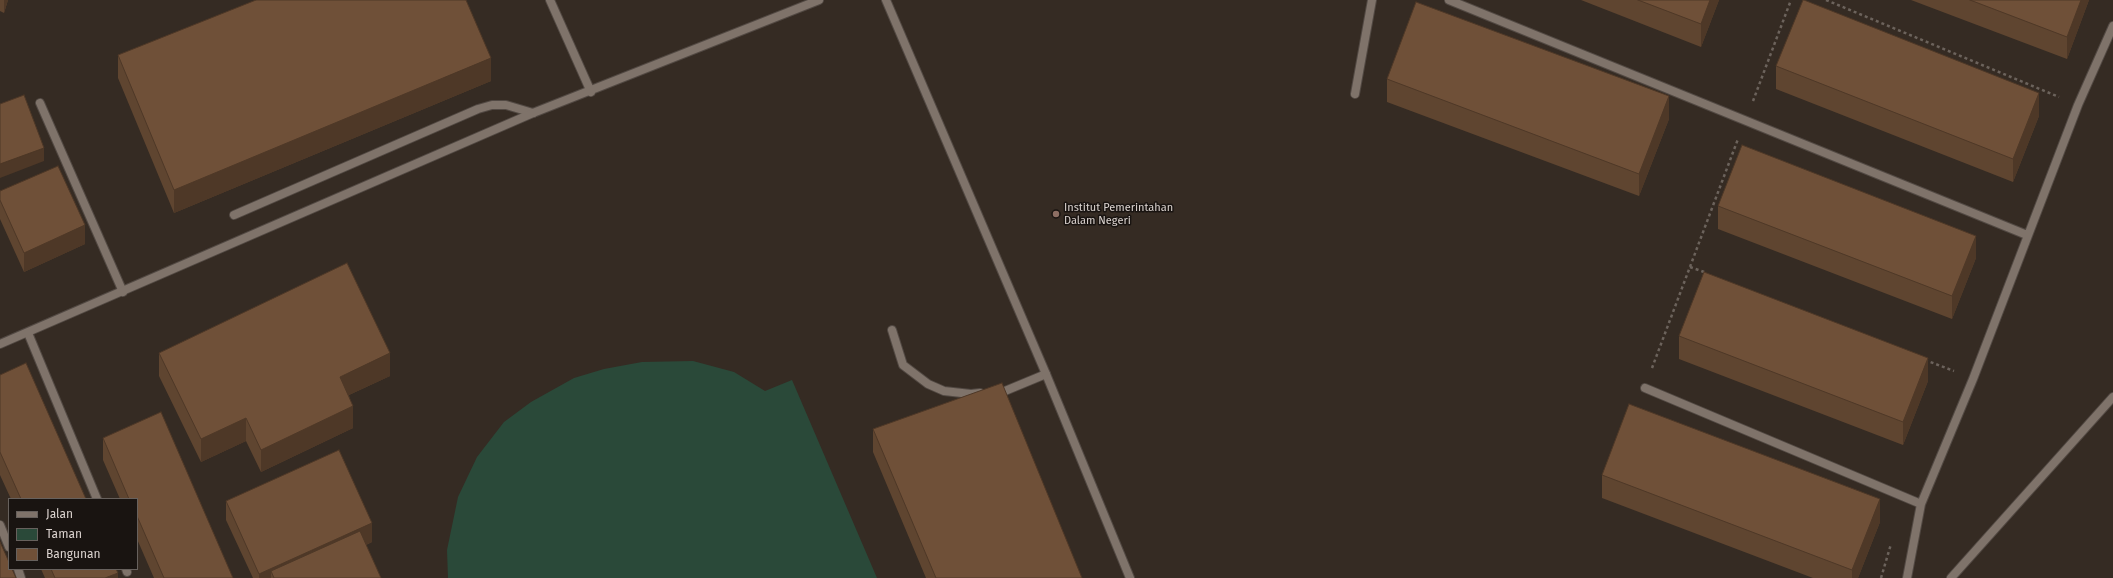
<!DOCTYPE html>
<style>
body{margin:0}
#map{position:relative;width:2113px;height:578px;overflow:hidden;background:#352b23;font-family:"Fira Sans",sans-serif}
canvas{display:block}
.legend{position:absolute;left:8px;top:498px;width:130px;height:72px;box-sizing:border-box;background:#191411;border:1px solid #67615d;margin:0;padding:5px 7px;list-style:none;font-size:12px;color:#dcd4d0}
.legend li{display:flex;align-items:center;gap:8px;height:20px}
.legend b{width:20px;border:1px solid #67615d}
</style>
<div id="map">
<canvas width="2113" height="578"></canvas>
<ul class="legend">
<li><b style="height:5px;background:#7f736a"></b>Jalan</li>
<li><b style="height:11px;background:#2a4939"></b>Taman</li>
<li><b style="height:11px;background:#6f5038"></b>Bangunan</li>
</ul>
</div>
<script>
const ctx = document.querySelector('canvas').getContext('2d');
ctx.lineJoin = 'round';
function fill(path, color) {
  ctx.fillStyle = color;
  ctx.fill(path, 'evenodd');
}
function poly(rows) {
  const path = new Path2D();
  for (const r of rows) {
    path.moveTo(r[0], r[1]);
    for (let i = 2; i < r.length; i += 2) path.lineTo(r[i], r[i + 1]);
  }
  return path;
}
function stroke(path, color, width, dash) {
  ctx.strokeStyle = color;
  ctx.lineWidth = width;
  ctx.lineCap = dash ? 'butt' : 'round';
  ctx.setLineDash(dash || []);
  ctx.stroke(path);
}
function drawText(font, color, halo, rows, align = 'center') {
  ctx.font = font + ' "Fira Sans",sans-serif';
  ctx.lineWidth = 3;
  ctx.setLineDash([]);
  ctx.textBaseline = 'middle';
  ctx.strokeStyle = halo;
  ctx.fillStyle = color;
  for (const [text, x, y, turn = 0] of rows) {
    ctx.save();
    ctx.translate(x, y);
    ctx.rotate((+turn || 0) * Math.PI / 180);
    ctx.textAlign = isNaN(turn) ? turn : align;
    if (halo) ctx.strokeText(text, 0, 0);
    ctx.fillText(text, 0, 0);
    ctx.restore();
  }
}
fill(poly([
 [693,361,734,372,765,391,792,380,877,578,448,578,447,550,458,497,477,457,504,422,531,402,574,378,604,369,642,362]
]), '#2a4939');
const lane = poly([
 [1449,0,2027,235],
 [1355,94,1372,0],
 [40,103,123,292],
 [234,215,478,109,492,105,506,105,533,113],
 [892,330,903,365,928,384,944,391,971,394,980,393],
 [28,333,97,499],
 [1645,388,1921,504],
 [995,392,1005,391,1046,374],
 [0,525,9,547],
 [18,569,21,578],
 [126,569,127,572],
 [1907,578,1921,504,1973,379,2078,105,2113,26]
]);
const street = poly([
 [550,0,591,92],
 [886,0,1046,374,1130,578],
 [0,344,533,113,819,0],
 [1951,578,2113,397]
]);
stroke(lane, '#524943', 10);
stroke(street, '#524943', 10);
stroke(poly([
 [1826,0,2059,97],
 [1753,101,1791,0],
 [1690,267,1707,273],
 [1925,360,1954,371],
 [1652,368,1738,139],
 [1881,578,1891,544]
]), '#6c635c', 2.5, [3, 3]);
stroke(lane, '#7f736a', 8);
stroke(street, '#7f736a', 8);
fill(poly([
 [0,0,8,0,4,13,0,11],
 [1581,0,1719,0,1701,47],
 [1911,0,2089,0,2067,59],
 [118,55,491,81,174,213,118,78],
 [1776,66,2039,116,2013,182,1776,89],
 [1387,79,1669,119,1639,196,1387,102],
 [0,191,85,244,24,272,0,219],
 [1718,206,1976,258,1952,319,1718,229],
 [1679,336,1928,381,1903,445,1679,359],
 [159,353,390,376,349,395,353,428,261,472,246,441,201,462,159,376],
 [0,375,86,499,11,499,0,475],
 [873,429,1082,578,926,578,873,452],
 [103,438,233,578,154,578,137,539,137,499,120,499,103,460],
 [1602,475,1880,522,1858,578,1813,578,1602,498],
 [226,501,372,542,366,545,381,578,253,578,226,520],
 [41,569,116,569,118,578,45,578]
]), '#5f4530');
fill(poly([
 [4,0,8,0,4,13],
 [1710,0,1719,0,1701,47,1701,24],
 [2081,0,2089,0,2067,59,2067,37],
 [491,58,491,81,174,213,174,190],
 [2039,93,2039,116,2013,182,2013,159],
 [1669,96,1669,119,1639,196,1639,174],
 [44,148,44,161,0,178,0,164],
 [85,225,85,244,24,272,24,253],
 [1976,236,1976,258,1952,319,1952,296],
 [390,353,390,376,340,399,340,377],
 [1928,358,1928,381,1903,445,1903,422],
 [353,406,353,428,261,472,261,450],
 [246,418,246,441,201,462,201,439],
 [1880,499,1880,522,1858,578,1852,578,1852,570],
 [372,523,372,542,292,578,271,571,271,578,259,578,259,574],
 [118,573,118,578,105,578]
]), '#4e3827');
const building = poly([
 [256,0,466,0,491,58,174,190,118,55,256,0],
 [1638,0,1710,0,1701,24,1638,0],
 [1803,0,1804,0,2039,93,2013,159,1776,66,1803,0],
 [1970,0,2081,0,2067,37,1970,0],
 [1416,2,1669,96,1639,174,1387,79,1416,2],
 [24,95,44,148,0,164,0,104,24,95],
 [1742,145,1976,236,1952,296,1718,206,1742,145],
 [58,166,85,225,24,253,0,200,0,191,58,166],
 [347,263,390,353,340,377,353,406,261,450,246,418,201,439,159,353,347,263],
 [1704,272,1928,358,1903,422,1679,336,1704,272],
 [26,363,86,499,21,499,0,452,0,375,26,363],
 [1002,383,1082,578,936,578,873,429,1002,383],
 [1629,404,1880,499,1852,570,1602,475,1629,404],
 [161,412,233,578,164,578,137,516,137,499,129,499,103,438,161,412],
 [339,450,372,523,259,574,226,501,339,450],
 [360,531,381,578,274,578,271,571,360,531],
 [0,542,9,562,9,569,12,569,16,578,0,578,0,542],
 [51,569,116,569,118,573,105,578,55,578,51,569]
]);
fill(building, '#6f5038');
stroke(building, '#4e3827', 1);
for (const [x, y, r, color] of [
 [1056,214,4,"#8d6e63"]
]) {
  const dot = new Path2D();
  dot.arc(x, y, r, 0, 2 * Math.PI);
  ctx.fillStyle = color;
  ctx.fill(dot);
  stroke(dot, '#191411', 1.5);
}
drawText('11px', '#dcd4d0', '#191411', [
 ["Institut Pemerintahan",1064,208],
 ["Dalam Negeri",1064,221]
], 'left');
</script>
